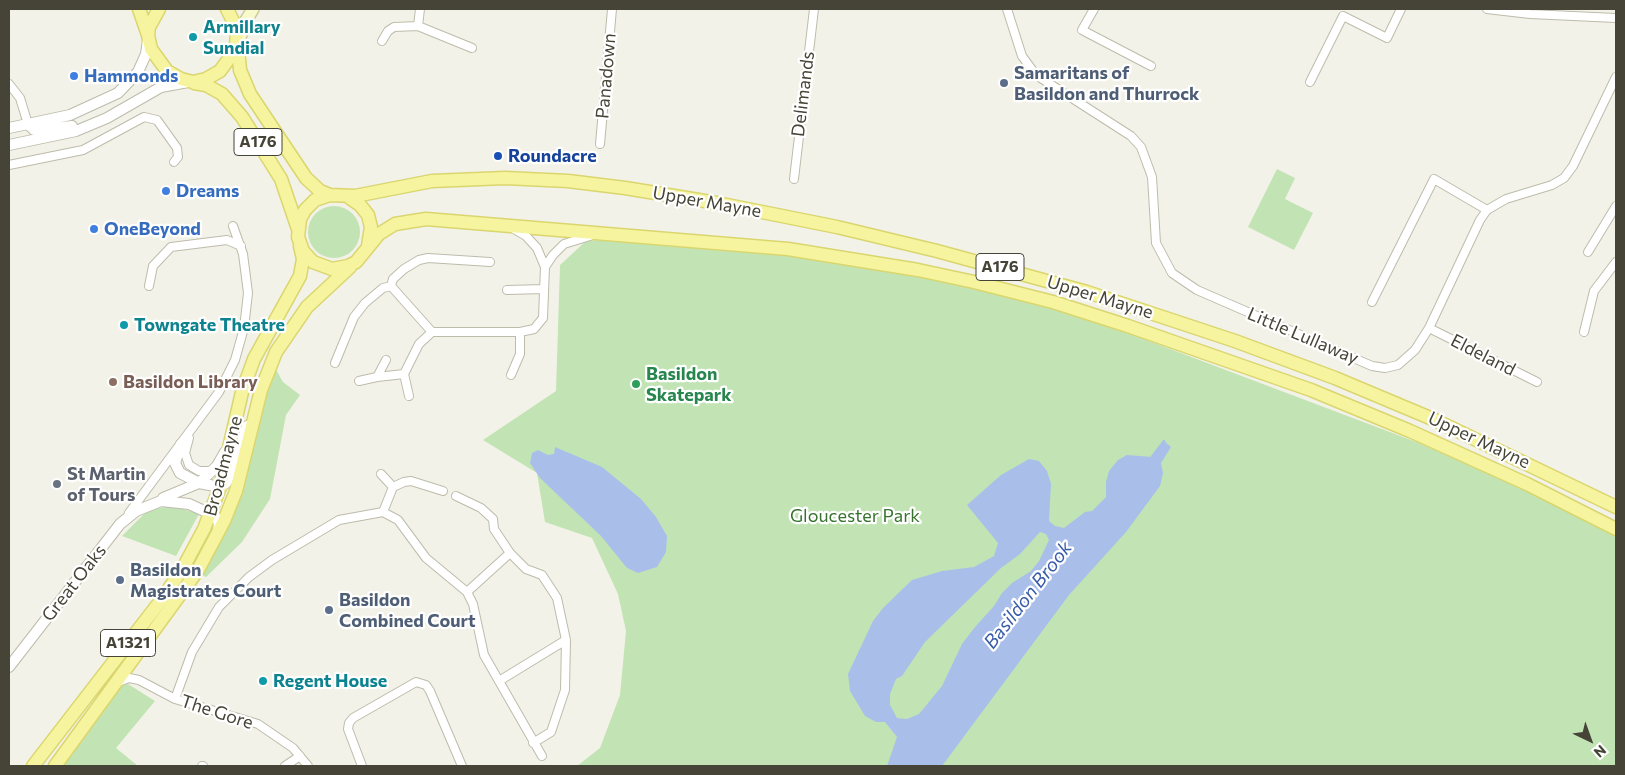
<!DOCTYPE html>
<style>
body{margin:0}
#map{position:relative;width:1625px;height:775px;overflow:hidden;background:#f3f2e8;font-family:Commissioner,sans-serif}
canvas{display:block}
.frame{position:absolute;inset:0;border:10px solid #454437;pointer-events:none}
.north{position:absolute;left:1565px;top:715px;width:50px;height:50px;-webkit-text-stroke:4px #fff;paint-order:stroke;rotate:138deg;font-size:14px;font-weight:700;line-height:20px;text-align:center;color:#454437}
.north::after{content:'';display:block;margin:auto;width:18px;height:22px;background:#454437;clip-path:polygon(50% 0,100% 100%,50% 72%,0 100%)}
</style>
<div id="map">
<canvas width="1625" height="775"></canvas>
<div class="frame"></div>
<div class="north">N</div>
</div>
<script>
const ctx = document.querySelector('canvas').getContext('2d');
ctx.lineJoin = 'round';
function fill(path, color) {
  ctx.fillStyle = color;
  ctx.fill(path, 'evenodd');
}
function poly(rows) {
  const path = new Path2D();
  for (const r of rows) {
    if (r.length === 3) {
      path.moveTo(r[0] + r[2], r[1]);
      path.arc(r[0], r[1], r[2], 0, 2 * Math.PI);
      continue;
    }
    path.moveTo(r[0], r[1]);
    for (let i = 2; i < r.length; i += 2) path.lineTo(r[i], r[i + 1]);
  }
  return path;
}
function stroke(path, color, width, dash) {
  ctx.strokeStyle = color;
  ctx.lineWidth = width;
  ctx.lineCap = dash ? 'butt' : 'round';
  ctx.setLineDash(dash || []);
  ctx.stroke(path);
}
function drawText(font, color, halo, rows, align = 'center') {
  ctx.font = font + ' Commissioner,sans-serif';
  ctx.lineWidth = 4.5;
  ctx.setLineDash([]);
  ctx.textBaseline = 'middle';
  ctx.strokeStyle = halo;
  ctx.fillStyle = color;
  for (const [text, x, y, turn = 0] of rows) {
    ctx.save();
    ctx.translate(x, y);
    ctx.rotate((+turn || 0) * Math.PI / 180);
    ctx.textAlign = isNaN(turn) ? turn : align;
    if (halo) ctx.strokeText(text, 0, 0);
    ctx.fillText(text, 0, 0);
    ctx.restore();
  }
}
fill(poly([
 [1277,169,1295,178,1285,199,1313,213,1294,250,1248,227],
 [334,232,26],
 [587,240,727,246,912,272,1091,319,1419,443,1543,498,1616,534,1616,766,577,766,600,748,620,695,626,631,618,594,592,538,545,522,537,473,483,440,556,391,560,265],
 [274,366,283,382,300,395,286,415,270,499,242,542,206,577,199,573,213,549],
 [174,506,199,514,176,556,122,536,145,513,159,508],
 [128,684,155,701,116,748,138,766,62,766,120,686]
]), '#c2e4b4');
fill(poly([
 [1164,441,1171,447,1161,463,1163,473,1160,486,1126,532,1069,595,942,766,887,766,897,737,885,722,876,722,865,716,850,691,848,674,873,621,883,608,912,580,942,571,974,567,994,556,998,543,967,505,1001,475,1029,459,1039,461,1047,471,1051,484,1049,521,1055,526,1064,528,1085,512,1092,511,1106,497,1106,482,1109,471,1118,460,1127,455,1153,457],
 [1040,532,1046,534,1049,540,1039,561,1031,571,1012,583,1002,593,994,606,975,627,962,644,942,686,919,714,907,719,897,718,890,705,890,694,896,679,902,676,925,642,1001,568,1020,554],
 [555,447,602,467,641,499,656,517,667,536,666,552,657,567,638,573,627,568,601,536,540,478,530,463,532,453,538,450,548,455,554,454]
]), '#a9bfea');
stroke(poly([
 [1151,458,1164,441]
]), '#a9bfea', 2.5);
const minor = poly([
 [420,9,418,26,472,48],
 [1007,9,1022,56,1036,75,1131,136,1141,147,1152,177,1156,243,1172,273,1197,290,1372,366,1385,368,1398,365,1415,350,1429,328,1480,220,1487,210,1506,199,1552,185,1564,178,1573,166,1616,77],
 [1094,9,1082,30,1151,66],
 [1487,9,1530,14,1616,18],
 [382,41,388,31,394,27,418,26],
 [1310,82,1343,16,1387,38,1401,9],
 [9,84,20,98,28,124],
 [600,144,612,9],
 [9,165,83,150,144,117,157,120,177,148,178,157,174,162],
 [794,179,814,9],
 [1588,252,1616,206],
 [545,267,553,255,564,244,590,236],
 [149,286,153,266,171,247,227,240,241,246],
 [391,286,432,332,520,332,534,329,543,318,545,267,537,248,526,236,514,229],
 [507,290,544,289],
 [1372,302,1434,179,1487,210],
 [1429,328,1537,382],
 [1584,332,1594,291,1616,262],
 [386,360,377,377,404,374],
 [335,363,354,317,365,303,383,288,391,286,393,279,404,269,419,260,428,258,490,262],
 [511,375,520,354,520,332],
 [359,381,377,377],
 [409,396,404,374,419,344,432,332],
 [189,438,185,453,189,465,199,471,212,471],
 [381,474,393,487],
 [456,496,481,508,493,519,494,529,510,553,526,569,542,575,557,598,566,640,565,690,551,732,533,743],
 [383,512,393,487,404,482,411,481,443,491],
 [129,513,219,392,235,360,244,328,248,293,243,254,233,226],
 [467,592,510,553],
 [499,681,566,640],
 [118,682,129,678,139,680,175,699,258,724,293,748,308,766],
 [175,699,192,652,219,607,249,577,272,560,339,520,383,512,398,520,426,558,467,592,473,604,484,655,542,756],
 [202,766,203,766],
 [285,766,300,756],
 [362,766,348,729,349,723,353,718,416,682,426,685,430,691,462,766]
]);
const tertiary = poly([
 [28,124,34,130,39,130,72,126],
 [9,128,70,115,118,93,138,72,146,54,148,40],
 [9,145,76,131,107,118,161,87,188,82],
 [181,444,175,463,180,473,199,483,220,487,226,483,233,471,247,426],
 [163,498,199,483,217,466,225,452],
 [9,667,120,524,136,511,161,501,189,504,215,516,219,523,218,532]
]);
const secondary = poly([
 [239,41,245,22,253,9]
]);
const primary = poly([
 [139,9,148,35],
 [159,9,149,27,148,35,151,49,167,71,181,79,193,82,206,79,220,71,236,49,237,29,227,9],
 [238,48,240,70,250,94,306,178,320,191,330,195],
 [194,83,206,85,222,94,242,117,281,179,298,229],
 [347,196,360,205,368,215,371,227,368,246],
 [1616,507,1435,420,1335,378,1235,341,1087,292,937,251,837,227,717,203,625,188,568,181,505,178,432,181,355,196,330,195,315,200,305,210,300,219,298,237,303,251,313,262,332,269,348,266,356,262,379,234,395,224,426,219,788,249,918,270,974,282,1053,302,1128,326,1311,390,1410,431,1527,484,1616,529],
 [33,766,162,599,183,568,204,529,220,487,242,392,254,359,300,276,303,259,300,246],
 [55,766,198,570,224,521,236,491,261,390,276,352,307,307,350,267]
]);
stroke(minor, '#bdbcab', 10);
stroke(tertiary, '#bdbcab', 12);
stroke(secondary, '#cc9', 14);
stroke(primary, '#dad66f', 15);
stroke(minor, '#fff', 8);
stroke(tertiary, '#fff', 10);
stroke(secondary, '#f9facb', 11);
stroke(primary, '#f6f49e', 12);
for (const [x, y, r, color] of [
 [193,37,5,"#0f9aa8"],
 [74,76,5,"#3f7fe0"],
 [1004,83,5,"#5c6f8a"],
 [498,156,5,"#1a4fb4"],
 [166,191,5,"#3f7fe0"],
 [94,229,5,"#3f7fe0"],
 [124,325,5,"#0f9aa8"],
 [113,382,5,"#8d6e63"],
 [636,384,5,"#2e9e5b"],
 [57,484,5,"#6b7280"],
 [120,580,5,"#5c6f8a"],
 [329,610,5,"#5c6f8a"],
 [263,681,5,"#0f9aa8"]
]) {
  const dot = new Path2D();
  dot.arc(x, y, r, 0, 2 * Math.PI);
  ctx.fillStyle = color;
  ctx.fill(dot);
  stroke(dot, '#fff', 2);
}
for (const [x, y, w] of [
 [258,142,48],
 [1000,267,48],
 [128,643,55]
]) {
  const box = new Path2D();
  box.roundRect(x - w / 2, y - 13.5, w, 27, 4);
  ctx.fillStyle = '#fff';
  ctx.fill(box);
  stroke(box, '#454437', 1);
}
drawText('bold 16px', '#454437', null, [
 ["A176",258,142],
 ["A176",1000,267],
 ["A1321",128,643]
]);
drawText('bold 18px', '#0d838f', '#fff', [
 ["Armillary",203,27],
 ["Sundial",203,48],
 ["Towngate Theatre",134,325],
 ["Regent House",273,681]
], 'left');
drawText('bold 18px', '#4e5e75', '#fff', [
 ["Samaritans of",1014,73],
 ["Basildon and Thurrock",1014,94],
 ["Basildon",130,570],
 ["Magistrates Court",130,591],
 ["Basildon",339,600],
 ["Combined Court",339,621]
], 'left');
drawText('bold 18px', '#366cbe', '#fff', [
 ["Hammonds",84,76],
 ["Dreams",176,191],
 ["OneBeyond",104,229]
], 'left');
drawText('18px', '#454437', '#fff', [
 ["Panadown",606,76,-85],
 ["Delimands",803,94,-83],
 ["Upper Mayne",707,202,10],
 ["Upper Mayne",1100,297,17],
 ["Little Lullaway",1303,336,23],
 ["Eldeland",1483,355,27],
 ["Upper Mayne",1479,440,25],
 ["Broadmayne",223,466,-75],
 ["Great Oaks",74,583,-52],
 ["The Gore",217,712,18]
]);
drawText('bold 18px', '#164399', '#fff', [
 ["Roundacre",508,156]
], 'left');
drawText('bold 18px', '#27864d', '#fff', [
 ["Basildon",646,374],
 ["Skatepark",646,395]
], 'left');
drawText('bold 18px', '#785e54', '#fff', [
 ["Basildon Library",123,382]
], 'left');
drawText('bold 18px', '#5b616d', '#fff', [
 ["St Martin",67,474],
 ["of Tours",67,495]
], 'left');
drawText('18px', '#37732f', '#fff', [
 ["Gloucester Park",855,516]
]);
drawText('italic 19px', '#395ca9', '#fff', [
 ["Basildon Brook",1028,595,-52]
]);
</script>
